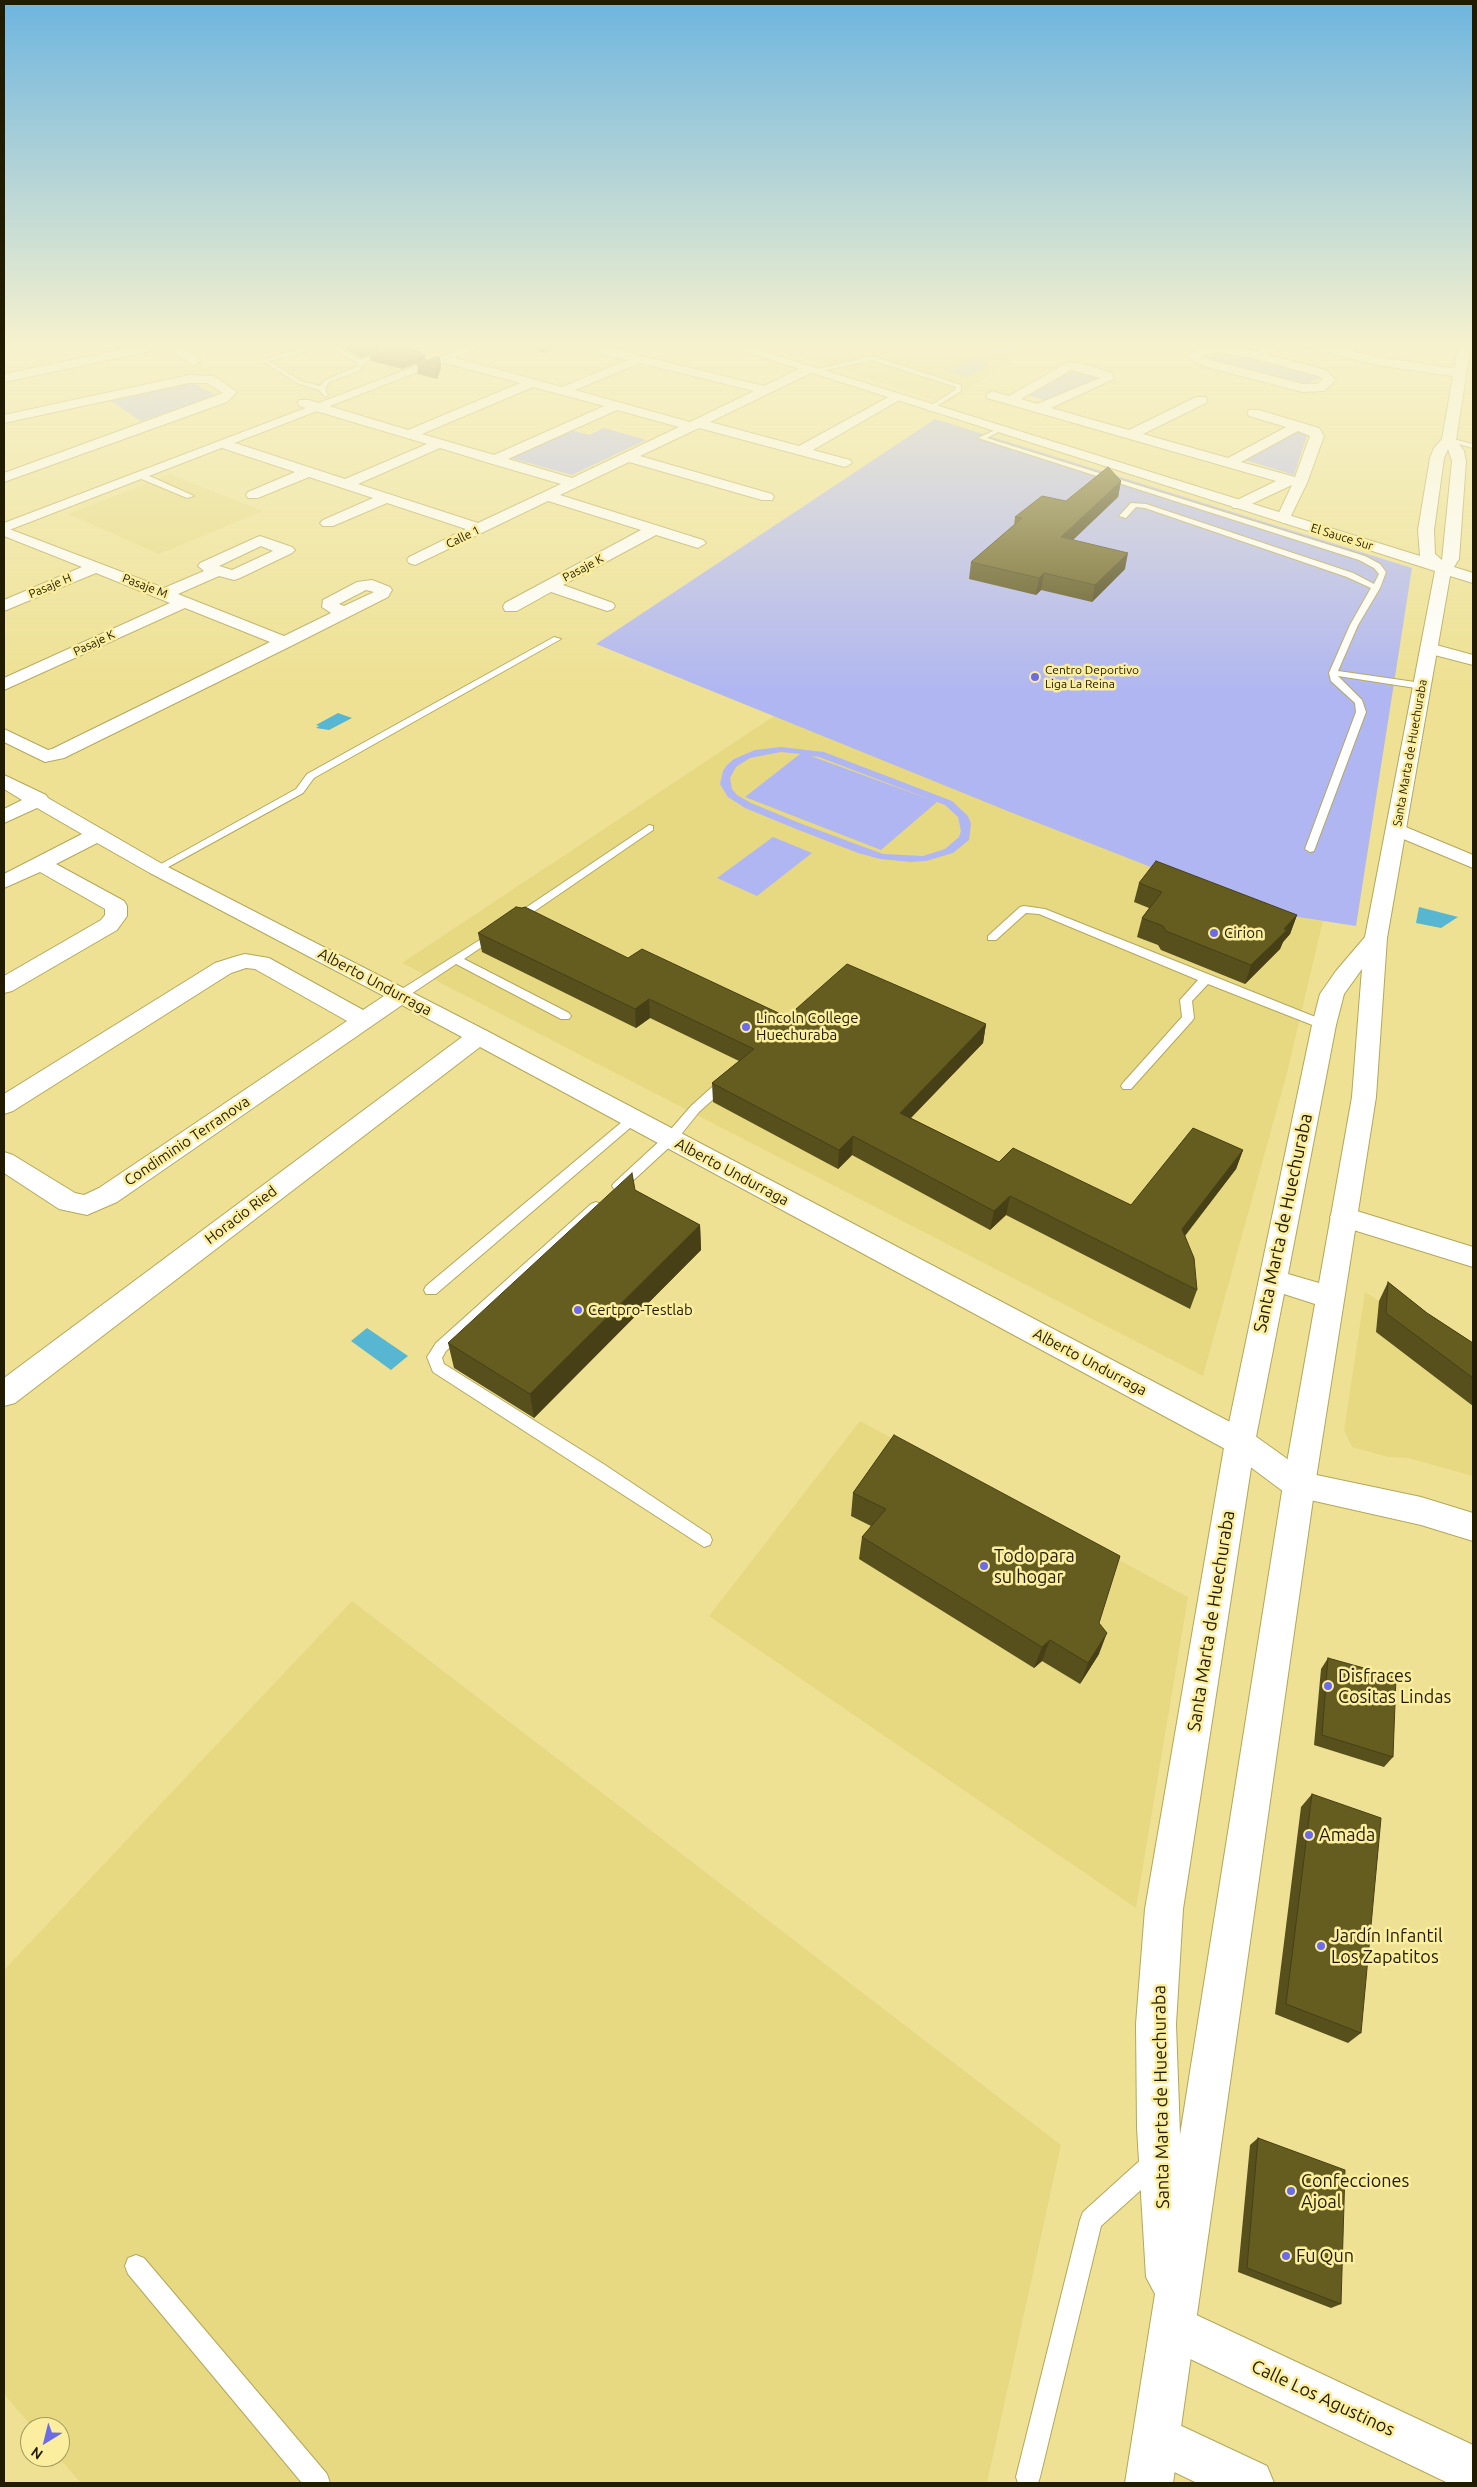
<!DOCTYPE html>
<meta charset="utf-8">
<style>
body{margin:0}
#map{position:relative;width:1477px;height:2487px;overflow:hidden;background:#eee193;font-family:Ubuntu,sans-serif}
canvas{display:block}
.frame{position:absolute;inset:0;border:5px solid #211c00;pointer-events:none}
.north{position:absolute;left:20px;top:2417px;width:50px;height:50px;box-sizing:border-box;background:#fcee9f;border:1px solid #a49a5f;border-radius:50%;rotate:216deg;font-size:14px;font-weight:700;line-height:20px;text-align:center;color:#211c00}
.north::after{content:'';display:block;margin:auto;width:18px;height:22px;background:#6d6ce6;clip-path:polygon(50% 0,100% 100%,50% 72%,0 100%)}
</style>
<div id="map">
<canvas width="1477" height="2487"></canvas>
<div class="frame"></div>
<div class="north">N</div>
</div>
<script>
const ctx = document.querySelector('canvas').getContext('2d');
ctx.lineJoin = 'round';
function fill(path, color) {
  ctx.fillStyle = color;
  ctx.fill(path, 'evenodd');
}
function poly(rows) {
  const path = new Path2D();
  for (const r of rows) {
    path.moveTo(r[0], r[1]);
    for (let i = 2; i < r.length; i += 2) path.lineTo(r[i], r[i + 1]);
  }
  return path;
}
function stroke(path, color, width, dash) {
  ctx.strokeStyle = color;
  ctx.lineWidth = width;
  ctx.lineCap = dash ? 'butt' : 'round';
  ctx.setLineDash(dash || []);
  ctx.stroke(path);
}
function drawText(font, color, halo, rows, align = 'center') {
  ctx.font = font + ' Ubuntu,sans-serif';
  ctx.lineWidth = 5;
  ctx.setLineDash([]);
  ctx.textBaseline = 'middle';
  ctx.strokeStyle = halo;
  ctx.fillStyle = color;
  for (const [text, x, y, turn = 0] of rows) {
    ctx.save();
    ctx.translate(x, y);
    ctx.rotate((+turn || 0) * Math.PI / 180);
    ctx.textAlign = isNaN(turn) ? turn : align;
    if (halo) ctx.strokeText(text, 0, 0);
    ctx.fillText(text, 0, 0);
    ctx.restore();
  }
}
fill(poly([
 [755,343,1037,343,946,404],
 [170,474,263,511,159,554,68,514],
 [774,716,1266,912,1323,921,1287,1073,1203,1376,402,963],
 [1365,1292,1473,1362,1473,1476,1408,1458,1388,1457,1352,1447,1344,1430],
 [860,1421,1188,1597,1136,1908,709,1616],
 [352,1601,1061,2145,987,2483,81,2483,58,2457,60,2457,60,2427,32,2427,4,2394,4,1970]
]), '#e7d981');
fill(poly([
 [998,343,1025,343,1005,355,985,351],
 [1221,351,1322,376,1307,384,1205,359],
 [970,359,991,363,968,377,947,372],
 [1068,369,1100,377,1047,401,1028,395],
 [192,382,217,396,141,421,111,401],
 [935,419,1412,568,1356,926,1266,912,1010,812,596,644],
 [604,428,646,440,572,475,510,458,571,430,589,435],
 [1299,431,1308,433,1294,475,1245,460],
 [781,747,824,752,952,801,968,816,971,824,969,840,953,853,926,861,911,862,880,859,858,853,796,829,745,808,728,797,720,784,723,771,727,765,734,759,755,750],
 [781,752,800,754,745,797,881,850,937,802,811,756,819,757,945,805,958,817,961,831,959,837,945,849,923,856,883,854,802,824,751,803,737,795,732,789,730,778,736,767,750,758],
 [773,837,812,853,757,896,717,878]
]), '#b0b6f1');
fill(poly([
 [338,713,352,718,329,730,316,728,319,726,316,725],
 [1419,907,1458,917,1441,928,1416,923],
 [367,1328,408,1356,391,1370,351,1341]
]), '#57b6d2');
const lane = poly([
 [322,343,330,343,361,360,404,343,413,343,370,359,364,363,359,371,329,382,325,389,328,395,325,397,319,390,297,383,261,360,322,343],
 [326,346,358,363,358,366,325,380,320,386,301,381,269,361,326,346],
 [872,356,961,385,961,391,929,411,927,408,955,390,956,387,872,360,813,373,810,371,872,356],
 [997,429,1002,430,987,438,1365,556,1380,564,1386,572,1380,588,1358,625,1338,671,1422,683,1426,686,1422,689,1338,676,1362,700,1366,712,1314,851,1310,852,1305,849,1356,712,1355,703,1331,681,1329,673,1350,625,1371,588,1347,577,1145,508,1136,507,1126,518,1119,516,1131,503,1146,504,1353,573,1374,584,1379,574,1374,568,1359,560,978,438,997,429],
 [1449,438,1473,444,1473,448,1447,441,1449,438],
 [139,474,145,474,194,496,187,498,139,478,139,474],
 [554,637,561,639,314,778,303,793,161,871,153,871,152,869,296,789,307,774,554,637],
 [649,825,653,826,653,830,520,921,512,921,512,917,649,825],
 [1024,906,1045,909,1328,1022,1330,1025,1324,1029,1320,1028,1208,984,1192,1001,1194,1018,1192,1021,1131,1089,1123,1089,1121,1086,1123,1083,1182,1017,1180,1000,1198,980,1039,914,1026,913,996,940,988,940,988,936,1020,907,1024,906],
 [494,931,498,932,498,936,464,959,569,1013,571,1016,569,1019,561,1019,456,964,405,998,397,998,397,992,494,931],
 [725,1078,731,1082,729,1085,699,1112,675,1142,624,1189,614,1189,612,1186,614,1183,665,1136,691,1106,721,1079,725,1078],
 [633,1115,639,1119,637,1122,436,1294,426,1294,424,1290,426,1286,629,1116,633,1115],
 [596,1202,601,1204,603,1207,601,1210,446,1351,442,1358,444,1364,602,1463,710,1535,712,1540,710,1545,704,1547,433,1372,427,1357,436,1343,591,1204,596,1202],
 [1154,2152,1162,2155,1165,2163,1162,2171,1101,2226,1040,2477,1038,2483,1018,2483,1016,2477,1080,2220,1083,2212,1146,2155,1154,2152],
 [136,2255,144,2258,327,2474,330,2483,302,2483,128,2274,125,2266,128,2258,136,2255]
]);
const street = poly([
 [153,343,177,343,201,361,195,365,191,364,166,348,4,382,4,374,153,343],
 [569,343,590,343,764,386,803,367,811,367,813,370,811,373,710,422,799,446,892,395,902,395,903,398,813,450,850,460,852,463,845,467,699,428,640,456,772,494,774,497,772,500,762,500,629,462,560,495,703,540,706,543,698,548,656,535,563,585,613,603,615,606,613,609,607,611,551,592,517,611,505,611,503,607,505,603,641,530,548,501,415,565,409,563,407,560,409,557,466,529,387,503,333,526,323,526,320,523,323,520,373,498,309,477,258,498,248,498,246,495,248,492,295,472,219,447,217,444,219,441,229,441,345,479,427,444,299,406,298,403,299,400,309,400,408,430,520,383,441,362,439,359,441,356,449,356,562,387,627,360,571,346,569,343],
 [640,363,754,391,690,422,575,390,640,363],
 [533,387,604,406,494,455,422,434,533,387],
 [617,410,679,427,572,478,508,459,617,410],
 [440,448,489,463,561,484,478,523,358,484,440,448],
 [1276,343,1292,343,1269,355,1326,370,1336,380,1324,391,1303,392,1199,365,1187,356,1203,346,1217,344,1256,352,1276,343],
 [1217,352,1256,359,1318,376,1323,379,1317,384,1303,384,1207,359,1202,356,1217,352],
 [1299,343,1320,343,1377,357,1459,369,1465,373,1459,377,1377,365,1301,346,1299,343],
 [1068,362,1081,363,1112,373,1114,379,1051,408,1129,430,1196,397,1206,397,1207,400,1206,403,1143,434,1228,458,1286,427,1249,416,1247,413,1249,410,1259,410,1319,428,1324,436,1307,483,1288,522,1283,523,1276,519,1292,485,1243,508,1233,508,1231,505,1233,502,1276,481,987,398,986,395,992,391,1009,396,1068,362],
 [1071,370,1100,378,1037,404,1021,399,1071,370],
 [1298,431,1310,436,1295,477,1241,462,1298,431],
 [189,375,214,376,237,392,227,402,4,482,4,473,223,393,207,383,189,383,4,423,4,415,189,375],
 [4,527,164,588,204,571,198,566,200,563,255,538,260,536,292,547,295,550,292,553,240,578,234,580,219,576,178,594,284,636,331,613,322,607,323,600,357,582,372,580,390,587,392,590,388,597,291,646,64,758,45,762,4,742,4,729,48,750,52,749,270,642,185,608,4,690,4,678,170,603,96,573,4,611,4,600,82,567,4,536,4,527],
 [261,546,273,551,232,570,219,566,261,546],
 [366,590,374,592,344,606,339,604,366,590],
 [1429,643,1473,655,1473,665,1423,652,1420,648,1423,644,1429,643],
 [4,775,46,795,48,798,164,865,487,1031,1251,1433,1307,1473,1421,1497,1473,1513,1473,1541,1421,1525,1288,1495,1229,1451,480,1047,15,1403,4,1406,4,1378,462,1037,402,1005,117,1202,87,1215,59,1209,4,1173,4,1152,13,1155,75,1193,84,1195,99,1188,347,1021,255,969,246,968,231,973,13,1111,4,1114,4,1094,215,963,237,956,245,954,269,958,363,1010,384,996,150,873,97,843,56,864,124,901,127,906,127,916,117,930,12,991,4,993,4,976,101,920,105,915,105,909,40,872,4,888,4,874,82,834,37,808,4,823,4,809,22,800,4,789,4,775],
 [1396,823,1473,855,1473,868,1389,833,1386,829,1389,825,1396,823],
 [1344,1207,1473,1247,1473,1267,1334,1224,1330,1217,1334,1210,1344,1207],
 [1173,2304,1473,2445,1473,2483,1448,2483,1157,2343,1150,2327,1157,2311,1173,2304],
 [1156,2414,1267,2466,1274,2483,1197,2483,1139,2455,1132,2438,1139,2421,1156,2414]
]);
const secondary = poly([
 [476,343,493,343,4,532,4,523,476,343],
 [718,343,737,343,1420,556,1418,530,1430,458,1434,448,1442,439,1459,343,1471,343,1456,440,1464,451,1466,461,1459,559,1454,567,1473,573,1473,583,1450,576,1387,938,1376,1097,1315,1485,1173,2483,1125,2483,1155,2294,1146,2277,1137,2128,1136,2024,1145,1909,1225,1442,1312,1025,1320,994,1336,971,1365,937,1435,571,718,343],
 [1448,449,1452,461,1442,560,1435,554,1434,530,1444,458,1448,449],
 [1362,969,1352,1097,1319,1283,1288,1274,1336,1025,1344,994,1362,969],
 [1284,1294,1315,1304,1283,1485,1180,2135,1176,2024,1183,1909,1255,1442,1284,1294]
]);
stroke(lane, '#b4a75a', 2);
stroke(street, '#b4a75a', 2);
stroke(secondary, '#b4a75a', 2);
fill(lane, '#fff');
fill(street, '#fff');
fill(secondary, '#fff');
fill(poly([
 [351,343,395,343,395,345,361,358,346,349,345,345],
 [520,343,568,343,544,353],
 [814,343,840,343,821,347],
 [852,343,865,343,864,349],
 [370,356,426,360,402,369,371,361],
 [440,358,441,368,437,379,418,374,417,364],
 [1121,481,1118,497,1073,540,1125,569,1092,602,1041,590,1036,595,969,579,971,562,1014,525,1015,517,1066,501],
 [1139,883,1297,915,1290,934,1283,942,1280,949,1245,984,1161,950,1158,945,1137,937,1142,918,1149,908,1134,902],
 [478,933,628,958,787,1017,986,1024,983,1043,911,1118,999,1162,1131,1205,1243,1150,1236,1169,1185,1236,1197,1290,1190,1309,1006,1215,990,1230,852,1155,838,1169,713,1102,712,1083,739,1061,650,1018,636,1028,482,952],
 [635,1190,700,1225,701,1250,534,1418,454,1368,448,1343],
 [1388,1282,1427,1313,1473,1343,1473,1448,1473,1406,1376,1332,1379,1301],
 [894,1435,1099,1623,1099,1654,1080,1684,1042,1661,1034,1668,859,1559,862,1537,871,1526,851,1516,853,1493],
 [1328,1658,1393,1757,1384,1767,1314,1745,1321,1669],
 [1312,1794,1361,2033,1348,2043,1275,2014,1301,1807],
 [1258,2138,1341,2304,1331,2308,1238,2272,1250,2145]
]), '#574f1c');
fill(poly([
 [385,343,395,343,395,345,361,358,360,353],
 [543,343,568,343,544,353],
 [821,343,840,343,821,347],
 [425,355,426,360,402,369,401,364],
 [440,358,441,368,437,379,435,369],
 [1121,481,1118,497,1058,554,1061,537],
 [1128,553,1125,569,1092,602,1095,585],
 [1044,573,1041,590,1036,595,1039,578],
 [1297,915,1290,934,1283,942,1280,949,1245,984,1251,965],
 [649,999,650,1018,636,1028,635,1009],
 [986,1024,983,1043,897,1132,900,1113],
 [853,1136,852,1155,838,1169,839,1150],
 [1243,1150,1236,1169,1175,1248,1182,1229],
 [1010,1196,1006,1215,990,1230,994,1211],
 [700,1225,701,1250,534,1418,530,1394],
 [1107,1633,1099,1654,1080,1684,1088,1663],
 [1050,1640,1042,1661,1034,1668,1042,1647]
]), '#474016');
const building = poly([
 [351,343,385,343,360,353,345,345,351,343],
 [402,344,425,355,401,364,370,356,402,344],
 [437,357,440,358,435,369,417,364,437,357],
 [1108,467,1121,481,1061,537,1128,553,1095,585,1044,573,1039,578,971,562,1022,518,1015,517,1042,496,1066,501,1108,467],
 [1156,861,1297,915,1284,929,1287,930,1251,965,1166,931,1163,926,1142,918,1162,892,1139,883,1156,861],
 [516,907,522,908,525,907,628,958,642,949,787,1017,847,964,986,1024,900,1113,999,1162,1013,1148,1131,1205,1193,1128,1243,1150,1182,1229,1194,1258,1197,1290,1010,1196,994,1211,853,1136,839,1150,712,1083,754,1049,649,999,635,1009,478,933,516,907],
 [632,1173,635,1190,700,1225,530,1394,448,1343,632,1173],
 [1388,1282,1427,1313,1473,1343,1473,1378,1386,1313,1388,1282],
 [894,1435,1120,1556,1099,1623,1107,1633,1088,1663,1050,1640,1042,1647,862,1537,886,1509,853,1493,894,1435],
 [1328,1658,1396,1677,1393,1757,1322,1735,1328,1658],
 [1312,1794,1381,1818,1361,2033,1286,2004,1312,1794],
 [1258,2138,1345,2170,1341,2304,1247,2268,1258,2138]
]);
fill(building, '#655c20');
stroke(building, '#474016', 1);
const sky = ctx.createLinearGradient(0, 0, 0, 691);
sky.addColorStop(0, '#6eb5df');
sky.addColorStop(0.5, '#f7f2ce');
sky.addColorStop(1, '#f7f2ce00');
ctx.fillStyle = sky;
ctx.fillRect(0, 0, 1477, 691);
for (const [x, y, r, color] of [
 [1035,677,5,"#6d6ce6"],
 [1214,933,5,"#6d6ce6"],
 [746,1027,5,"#6d6ce6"],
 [578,1310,5,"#6d6ce6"],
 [984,1566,5,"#6d6ce6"],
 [1328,1686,5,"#6d6ce6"],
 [1309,1835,5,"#6d6ce6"],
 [1321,1946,5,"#6d6ce6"],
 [1291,2191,5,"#6d6ce6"],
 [1286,2256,5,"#6d6ce6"]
]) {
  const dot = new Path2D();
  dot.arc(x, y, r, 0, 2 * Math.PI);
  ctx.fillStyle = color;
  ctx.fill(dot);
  stroke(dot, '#fcee9f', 2);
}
drawText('12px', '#211c00', '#fcee9f', [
 ["Calle 1",463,537,-26],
 ["El Sauce Sur",1342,537,17],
 ["Pasaje K",583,568,-28],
 ["Pasaje H",50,586,-23],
 ["Pasaje M",145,586,21],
 ["Pasaje K",94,643,-25],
 ["Santa Marta de Huechuraba",1410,753,-80]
]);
drawText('12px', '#211c00', '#fcee9f', [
 ["Centro Deportivo",1045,670],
 ["Liga La Reina",1045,684]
], 'left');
drawText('15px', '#211c00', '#fcee9f', [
 ["Cirion",1224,933],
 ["Lincoln College",756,1018],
 ["Huechuraba",756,1035],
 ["Certpro-Testlab",588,1310]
], 'left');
drawText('15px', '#211c00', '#fcee9f', [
 ["Alberto Undurraga",375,982,28],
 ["Condiminio Terranova",187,1141,-34],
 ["Alberto Undurraga",732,1172,28],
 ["Horacio Ried",241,1215,-37],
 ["Alberto Undurraga",1090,1362,28]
]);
drawText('18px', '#211c00', '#fcee9f', [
 ["Santa Marta de Huechuraba",1283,1223,-78],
 ["Santa Marta de Huechuraba",1211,1621,-81],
 ["Santa Marta de Huechuraba",1161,2097,-91],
 ["Calle Los Agustinos",1323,2398,25]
]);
drawText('18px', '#211c00', '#fcee9f', [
 ["Todo para",994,1556],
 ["su hogar",994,1577],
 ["Disfraces",1338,1676],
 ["Cositas Lindas",1338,1697],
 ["Amada",1319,1835],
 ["Jardín Infantil",1331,1936],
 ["Los Zapatitos",1331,1957],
 ["Confecciones",1301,2181],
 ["Ajoal",1301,2202],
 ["Fu Qun",1296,2256]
], 'left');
</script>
